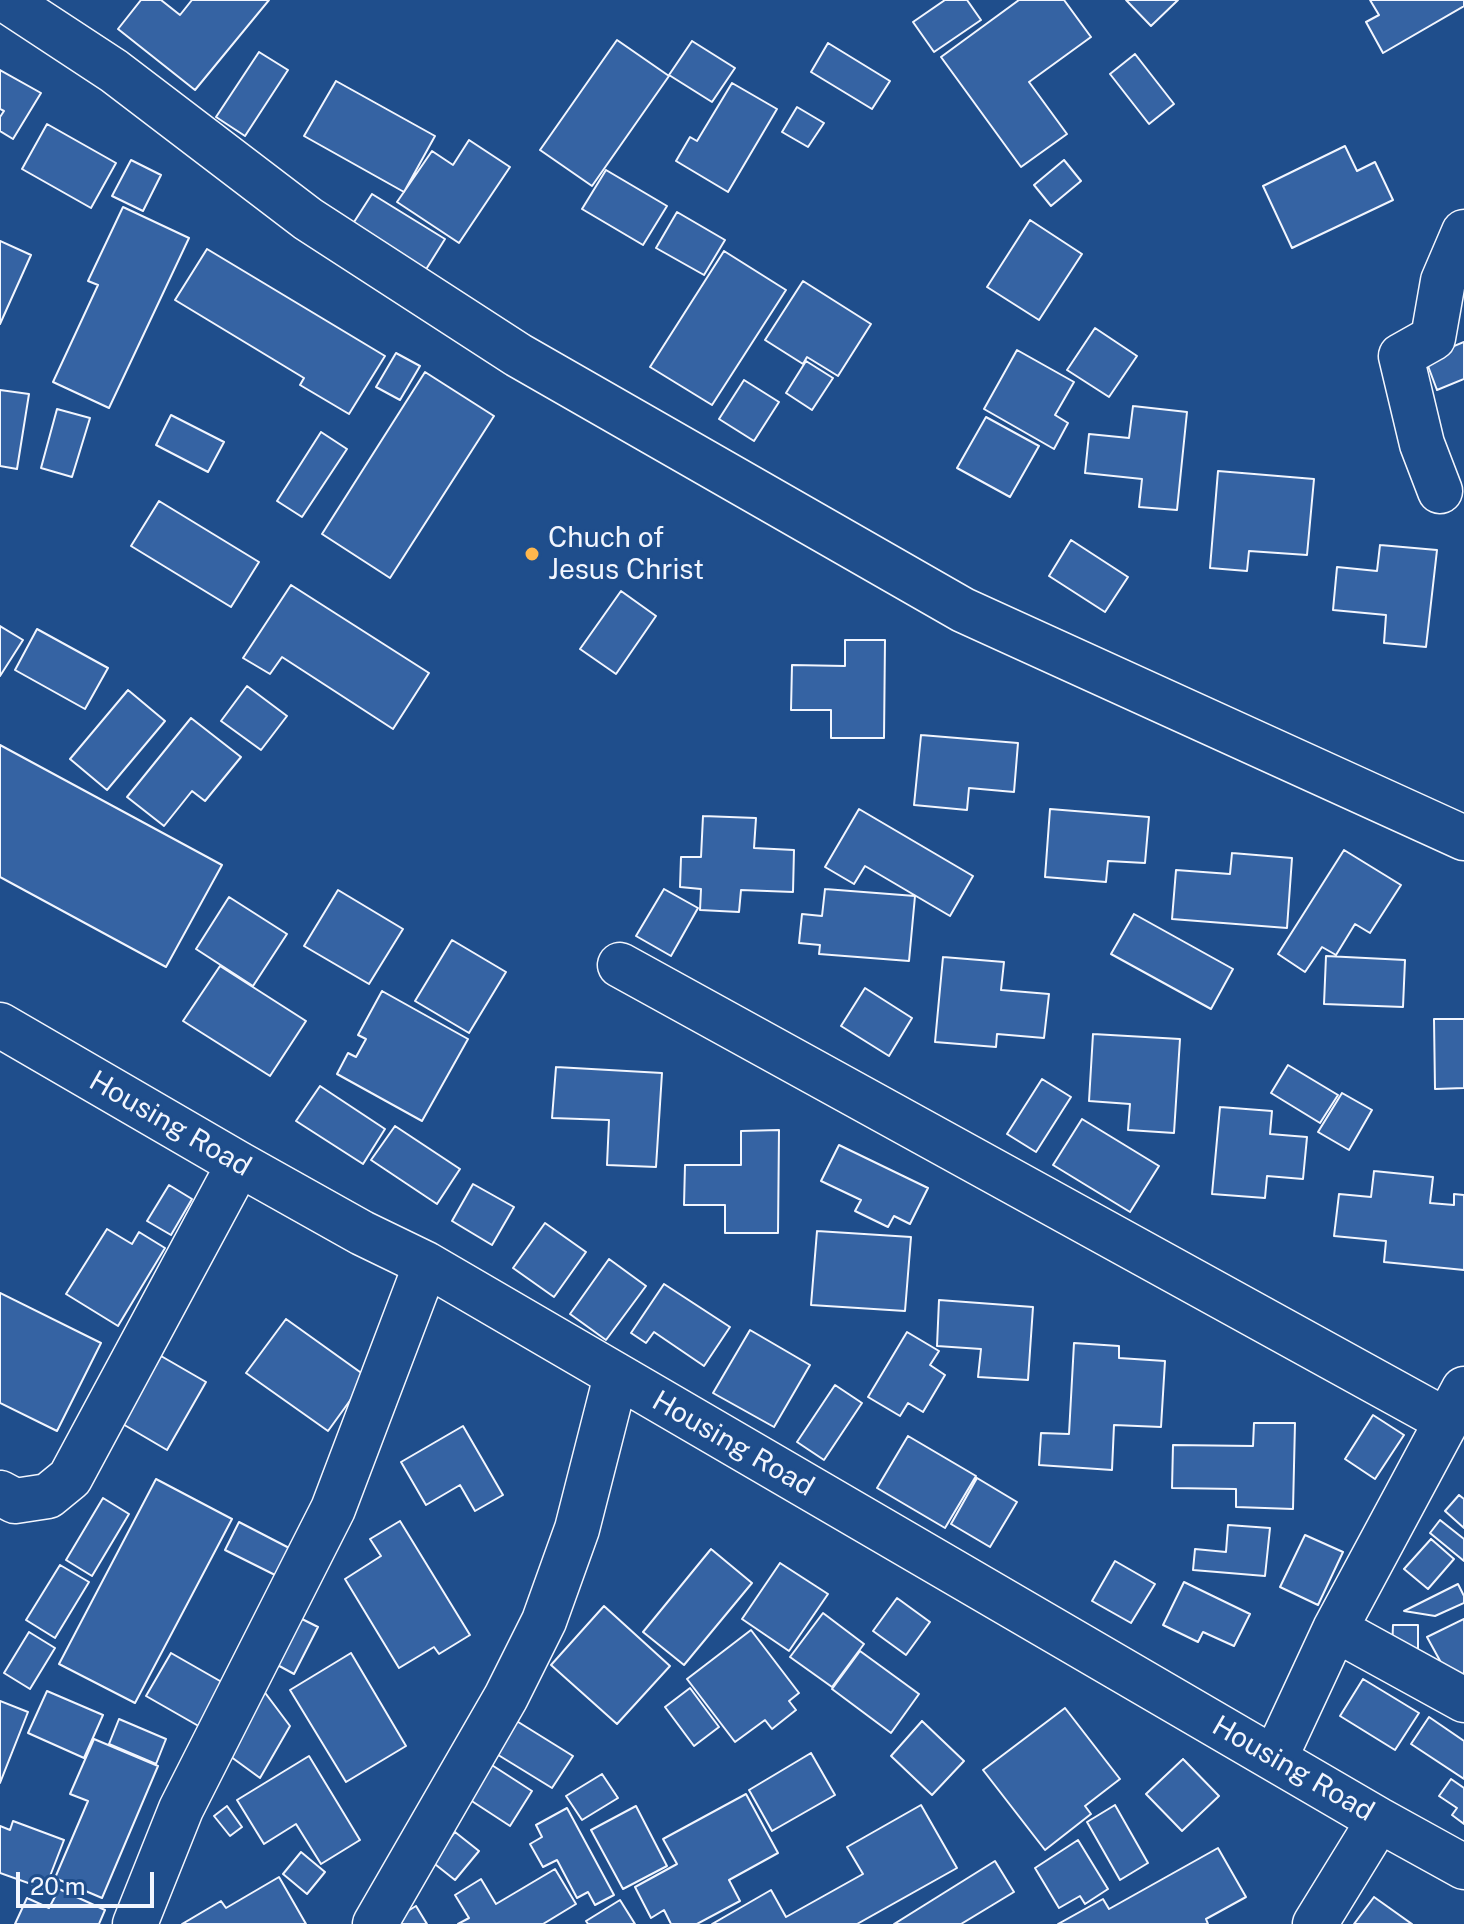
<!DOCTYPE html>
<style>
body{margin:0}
#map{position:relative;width:1464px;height:1924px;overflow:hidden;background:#1f4e8c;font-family:"Public Sans",sans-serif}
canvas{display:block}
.scale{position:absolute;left:16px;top:1872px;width:138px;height:36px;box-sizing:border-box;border:4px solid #f2f6ff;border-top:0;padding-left:10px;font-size:24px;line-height:28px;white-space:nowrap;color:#f2f6ff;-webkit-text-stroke:6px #1f4e8c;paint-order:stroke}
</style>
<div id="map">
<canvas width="1464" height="1924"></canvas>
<div class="scale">20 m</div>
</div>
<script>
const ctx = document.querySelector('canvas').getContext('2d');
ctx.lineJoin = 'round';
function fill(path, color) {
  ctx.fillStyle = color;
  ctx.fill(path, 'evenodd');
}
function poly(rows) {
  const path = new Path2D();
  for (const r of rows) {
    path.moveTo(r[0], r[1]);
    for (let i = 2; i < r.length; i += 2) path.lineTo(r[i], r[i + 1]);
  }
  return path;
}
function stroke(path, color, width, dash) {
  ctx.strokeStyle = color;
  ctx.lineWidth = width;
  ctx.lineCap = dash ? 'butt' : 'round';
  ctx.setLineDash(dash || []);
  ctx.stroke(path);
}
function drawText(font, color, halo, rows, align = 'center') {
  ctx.font = font + ' "Public Sans",sans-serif';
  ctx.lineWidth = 6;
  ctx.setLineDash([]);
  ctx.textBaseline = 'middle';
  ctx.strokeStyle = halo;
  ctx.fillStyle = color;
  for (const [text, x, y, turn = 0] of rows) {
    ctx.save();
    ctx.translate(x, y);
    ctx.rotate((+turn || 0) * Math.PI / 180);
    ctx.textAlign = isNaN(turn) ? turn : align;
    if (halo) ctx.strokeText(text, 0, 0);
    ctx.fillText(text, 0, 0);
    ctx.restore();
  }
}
const building = poly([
 [141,0,161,0,180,15,192,0,269,0,195,90,118,29,141,0],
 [945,0,967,0,981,20,934,52,913,22,945,0],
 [1019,0,1064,0,1091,37,1029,82,1067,134,1021,167,941,57,1019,0],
 [1126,0,1178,0,1151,26,1126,0],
 [1370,0,1464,0,1464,6,1383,53,1366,22,1379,15,1370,0],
 [617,40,669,76,592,186,540,150,617,40],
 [692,41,735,68,712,102,669,75,692,41],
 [828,43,890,81,872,109,811,72,828,43],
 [259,52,288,70,245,136,216,117,259,52],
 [1135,54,1174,104,1149,124,1110,74,1135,54],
 [0,70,41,93,13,139,0,131,0,117,4,111,0,109,0,70],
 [336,81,435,136,404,192,304,136,336,81],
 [732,83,777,109,728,192,676,161,690,137,697,141,732,83],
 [797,107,824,123,808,147,782,132,797,107],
 [47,124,116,163,91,208,22,169,47,124],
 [469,140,510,167,459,243,397,202,432,151,453,165,469,140],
 [1345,146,1357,171,1375,162,1393,200,1292,248,1263,186,1345,146],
 [131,160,161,175,143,211,112,196,131,160],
 [1064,160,1081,181,1051,206,1034,185,1064,160],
 [606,170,667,206,643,245,582,209,606,170],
 [372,194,445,239,420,279,347,233,372,194],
 [123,207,189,238,109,408,53,382,98,285,88,281,123,207],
 [677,212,725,240,704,275,656,248,677,212],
 [1030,220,1082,254,1039,320,987,287,1030,220],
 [0,241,31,255,0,324,0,241],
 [207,249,385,356,349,414,300,385,304,378,175,300,207,249],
 [724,251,786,290,712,405,650,367,724,251],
 [803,281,871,324,838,376,807,357,803,364,765,340,803,281],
 [1095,328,1137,356,1109,397,1067,370,1095,328],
 [1464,342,1464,379,1437,390,1425,358,1464,342],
 [1017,350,1074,382,1055,415,1068,423,1054,449,984,409,1017,350],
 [396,353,420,366,400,400,376,387,396,353],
 [806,361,833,378,812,410,786,393,806,361],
 [425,372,494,416,390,578,322,534,425,372],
 [744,380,779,402,754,441,719,419,744,380],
 [0,390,29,394,17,469,0,466,0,390],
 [1133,406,1187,412,1177,510,1139,507,1142,479,1085,473,1089,434,1129,438,1133,406],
 [57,409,90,418,72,477,41,468,57,409],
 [171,415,224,442,208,472,156,445,171,415],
 [986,417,1039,446,1010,497,957,468,986,417],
 [321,432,347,449,302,517,277,501,321,432],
 [1218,471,1314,479,1307,555,1249,551,1247,571,1210,568,1218,471],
 [159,501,259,562,231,607,131,546,159,501],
 [1071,540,1128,577,1105,612,1049,576,1071,540],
 [1380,545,1437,550,1426,647,1384,643,1386,615,1333,610,1337,567,1377,571,1380,545],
 [291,585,429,673,393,729,282,657,270,674,243,658,291,585],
 [621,591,656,616,616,674,580,649,621,591],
 [0,626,23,640,0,676,0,626],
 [37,629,108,668,85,709,15,670,37,629],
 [845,640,885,640,884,738,831,738,831,710,791,710,792,665,845,666,845,640],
 [247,686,287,716,261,750,221,721,247,686],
 [128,690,165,721,107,790,70,759,128,690],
 [191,718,241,757,205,801,192,791,164,826,127,797,191,718],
 [921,735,1018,743,1014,792,969,788,967,810,914,805,921,735],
 [0,745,222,865,166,967,0,877,0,745],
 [859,809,973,876,950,916,865,866,854,884,825,867,859,809],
 [1050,809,1149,817,1145,863,1108,861,1106,882,1045,877,1050,809],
 [703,816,756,818,754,848,794,850,793,892,741,890,739,912,700,910,701,889,680,887,681,857,701,857,703,816],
 [1344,850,1401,885,1370,933,1355,924,1336,955,1322,947,1305,972,1278,954,1344,850],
 [1232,853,1292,858,1287,928,1172,919,1176,870,1230,874,1232,853],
 [664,889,698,908,671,956,636,936,664,889],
 [825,889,915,896,909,961,819,954,820,945,799,943,802,914,822,916,825,889],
 [338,890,403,929,369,984,304,946,338,890],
 [229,897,287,934,253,986,196,949,229,897],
 [1134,914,1233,969,1211,1009,1111,954,1134,914],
 [452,940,506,972,469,1033,415,1001,452,940],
 [1326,956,1405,960,1403,1007,1324,1004,1326,956],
 [943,957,1004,962,1001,990,1049,994,1044,1038,997,1034,996,1047,935,1042,943,957],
 [220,966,306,1021,270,1076,183,1021,220,966],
 [865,988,912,1018,889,1056,841,1026,865,988],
 [382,991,468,1039,422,1121,337,1074,348,1053,356,1057,366,1039,358,1035,382,991],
 [1434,1019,1464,1019,1464,1088,1435,1089,1434,1019],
 [1093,1034,1180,1039,1174,1133,1128,1130,1130,1104,1089,1101,1093,1034],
 [1288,1065,1338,1095,1320,1123,1271,1093,1288,1065],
 [556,1067,662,1073,656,1167,607,1165,609,1120,552,1118,556,1067],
 [1042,1079,1071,1097,1036,1152,1007,1134,1042,1079],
 [320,1086,385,1129,363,1164,296,1121,320,1086],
 [1342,1093,1372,1110,1349,1150,1318,1132,1342,1093],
 [1220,1107,1272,1111,1270,1134,1307,1137,1303,1179,1267,1176,1265,1198,1212,1194,1220,1107],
 [1082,1119,1159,1166,1130,1212,1053,1165,1082,1119],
 [395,1126,460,1169,437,1204,371,1160,395,1126],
 [779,1130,778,1233,725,1233,725,1205,684,1205,685,1165,741,1165,741,1131,779,1130],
 [839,1145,928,1188,910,1224,894,1216,888,1227,855,1211,861,1200,821,1181,839,1145],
 [1374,1171,1433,1177,1430,1203,1454,1205,1454,1194,1464,1195,1464,1270,1384,1262,1386,1241,1334,1236,1339,1194,1371,1197,1374,1171],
 [473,1184,514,1207,492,1245,452,1221,473,1184],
 [169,1185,192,1199,171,1235,147,1221,169,1185],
 [545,1223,586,1252,554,1297,513,1268,545,1223],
 [107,1229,132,1244,139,1232,165,1248,118,1326,66,1294,107,1229],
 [817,1231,911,1237,905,1311,811,1305,817,1231],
 [609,1259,646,1286,606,1340,570,1314,609,1259],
 [664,1284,730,1327,704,1366,654,1332,646,1343,631,1333,664,1284],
 [0,1293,101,1343,57,1431,0,1403,0,1293],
 [939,1300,1033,1307,1028,1380,978,1377,981,1349,937,1346,939,1300],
 [286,1319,367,1377,328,1431,246,1373,286,1319],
 [750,1330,810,1365,774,1427,713,1393,750,1330],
 [907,1332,939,1351,930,1365,945,1375,923,1412,908,1403,900,1416,868,1397,907,1332],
 [1074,1343,1119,1346,1119,1358,1165,1361,1161,1427,1114,1425,1112,1470,1039,1465,1041,1433,1069,1434,1074,1343],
 [161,1356,206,1382,167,1450,121,1423,161,1356],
 [835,1385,862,1403,824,1460,797,1442,835,1385],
 [1373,1415,1404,1435,1375,1479,1345,1459,1373,1415],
 [1254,1423,1295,1423,1293,1509,1236,1507,1236,1489,1172,1488,1173,1445,1253,1446,1254,1423],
 [463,1426,503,1495,475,1511,460,1485,426,1505,401,1462,463,1426],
 [908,1436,976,1476,945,1528,877,1488,908,1436],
 [977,1478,1017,1502,990,1547,951,1524,977,1478],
 [156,1479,232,1519,135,1703,59,1664,156,1479],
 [1459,1495,1464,1499,1464,1528,1445,1511,1459,1495],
 [103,1498,129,1514,92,1576,66,1560,103,1498],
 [1440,1520,1464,1539,1464,1561,1430,1533,1440,1520],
 [400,1521,470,1635,439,1654,434,1647,399,1668,345,1579,381,1556,370,1539,400,1521],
 [239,1522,295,1551,281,1578,225,1550,239,1522],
 [1228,1525,1270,1528,1265,1576,1193,1570,1195,1549,1226,1552,1228,1525],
 [1305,1535,1343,1552,1318,1605,1280,1587,1305,1535],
 [1431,1539,1454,1559,1428,1589,1404,1569,1431,1539],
 [711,1549,752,1583,684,1665,643,1632,711,1549],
 [1115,1561,1155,1584,1131,1623,1092,1601,1115,1561],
 [780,1563,828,1594,789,1651,742,1619,780,1563],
 [60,1565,89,1582,55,1638,26,1620,60,1565],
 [1184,1582,1250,1614,1234,1646,1203,1632,1198,1642,1163,1625,1184,1582],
 [1458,1584,1464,1596,1464,1603,1435,1616,1404,1611,1458,1584],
 [897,1598,930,1622,906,1655,873,1631,897,1598],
 [604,1606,670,1666,617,1724,551,1665,604,1606],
 [823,1613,864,1644,832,1687,790,1657,823,1613],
 [296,1616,318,1627,294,1674,272,1662,296,1616],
 [1464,1619,1464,1682,1450,1679,1427,1637,1464,1619],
 [1393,1625,1418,1625,1418,1652,1392,1651,1393,1625],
 [751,1630,799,1693,789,1701,796,1710,772,1729,765,1720,735,1742,687,1679,751,1630],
 [29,1632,55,1648,30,1689,4,1673,29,1632],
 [860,1651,919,1694,891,1733,832,1689,860,1651],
 [171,1653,227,1685,202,1728,146,1696,171,1653],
 [351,1653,406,1746,346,1782,290,1690,351,1653],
 [1363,1679,1419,1713,1395,1750,1340,1716,1363,1679],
 [260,1686,290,1726,260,1778,223,1751,260,1686],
 [690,1688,719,1727,694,1746,665,1707,690,1688],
 [47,1691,103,1715,84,1758,28,1733,47,1691],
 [0,1701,28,1712,0,1783,0,1701],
 [1065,1708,1120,1779,1085,1806,1091,1814,1045,1850,983,1770,1065,1708],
 [1429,1717,1464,1741,1464,1779,1411,1744,1429,1717],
 [119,1719,166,1739,156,1764,109,1744,119,1719],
 [515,1720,573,1756,552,1788,495,1753,515,1720],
 [922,1721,964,1761,932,1795,891,1756,922,1721],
 [94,1739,158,1766,102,1898,55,1878,88,1801,70,1794,94,1739],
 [811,1753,835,1795,772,1831,749,1790,811,1753],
 [309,1756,360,1840,321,1864,296,1824,264,1844,237,1800,309,1756],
 [1183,1759,1219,1796,1182,1831,1146,1794,1183,1759],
 [484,1760,532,1791,510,1826,461,1794,484,1760],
 [602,1774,618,1798,582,1820,566,1796,602,1774],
 [1451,1779,1464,1788,1464,1824,1452,1815,1457,1808,1439,1796,1451,1779],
 [746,1794,778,1853,729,1880,740,1901,697,1924,671,1924,664,1910,651,1918,635,1887,677,1864,663,1839,746,1794],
 [921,1805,957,1868,857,1924,712,1924,771,1890,786,1917,863,1874,847,1847,921,1805],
 [1115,1805,1148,1863,1120,1880,1087,1822,1115,1805],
 [227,1806,242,1827,230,1836,214,1816,227,1806],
 [636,1806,667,1866,623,1889,591,1830,636,1806],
 [567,1808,614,1895,595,1905,588,1892,577,1898,557,1860,543,1867,530,1844,542,1837,536,1825,567,1808],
 [13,1821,64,1840,45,1889,0,1873,0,1826,10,1830,13,1821],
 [455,1832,479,1851,455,1880,431,1861,455,1832],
 [1078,1840,1108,1889,1085,1904,1080,1896,1059,1908,1035,1868,1078,1840],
 [1218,1848,1246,1897,1206,1919,1208,1924,1058,1924,1103,1899,1109,1909,1218,1848],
 [301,1852,325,1872,307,1894,283,1874,301,1852],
 [995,1861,1014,1892,961,1924,894,1924,995,1861],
 [555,1869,576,1904,543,1924,458,1924,469,1918,455,1895,481,1879,496,1904,555,1869],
 [279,1877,306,1924,182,1924,221,1901,226,1908,279,1877],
 [59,1889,105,1910,99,1924,15,1924,27,1898,49,1908,59,1889],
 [1374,1897,1412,1924,1354,1924,1374,1897],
 [620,1900,635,1924,588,1924,586,1921,620,1900],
 [416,1906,427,1924,391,1924,390,1922,416,1906]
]);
fill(building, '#3563a3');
stroke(building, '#f2f6ff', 2);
const minor = poly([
 [6,0,114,71,308,219,518,355,963,610,1464,838],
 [1440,491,1422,444,1401,356,1433,338,1443,281,1464,232],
 [620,965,1445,1420],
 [0,1025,239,1164,362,1233,426,1264,1379,1820,1464,1867],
 [0,1493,15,1501,48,1496,70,1478,239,1164],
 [1335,1629,1464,1700],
 [1275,1758,1335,1629,1464,1389],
 [135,1924,181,1809,333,1509,426,1264],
 [375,1924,506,1697,544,1621,577,1529,616,1376],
 [1315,1924,1379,1820]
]);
stroke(minor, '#f2f6ff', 47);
stroke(minor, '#1f4e8c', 44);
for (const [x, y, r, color] of [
 [532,554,8,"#ffb74d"]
]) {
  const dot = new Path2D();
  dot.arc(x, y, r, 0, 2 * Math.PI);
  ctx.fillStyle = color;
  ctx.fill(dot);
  stroke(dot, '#1f4e8c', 3);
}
drawText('28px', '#f2f6ff', '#1f4e8c', [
 ["Chuch of",548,538],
 ["Jesus Christ",548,570]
], 'left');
drawText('28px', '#f2f6ff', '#1f4e8c', [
 ["Housing Road",170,1124,30],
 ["Housing Road",733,1444,30],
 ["Housing Road",1293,1769,30]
]);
</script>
